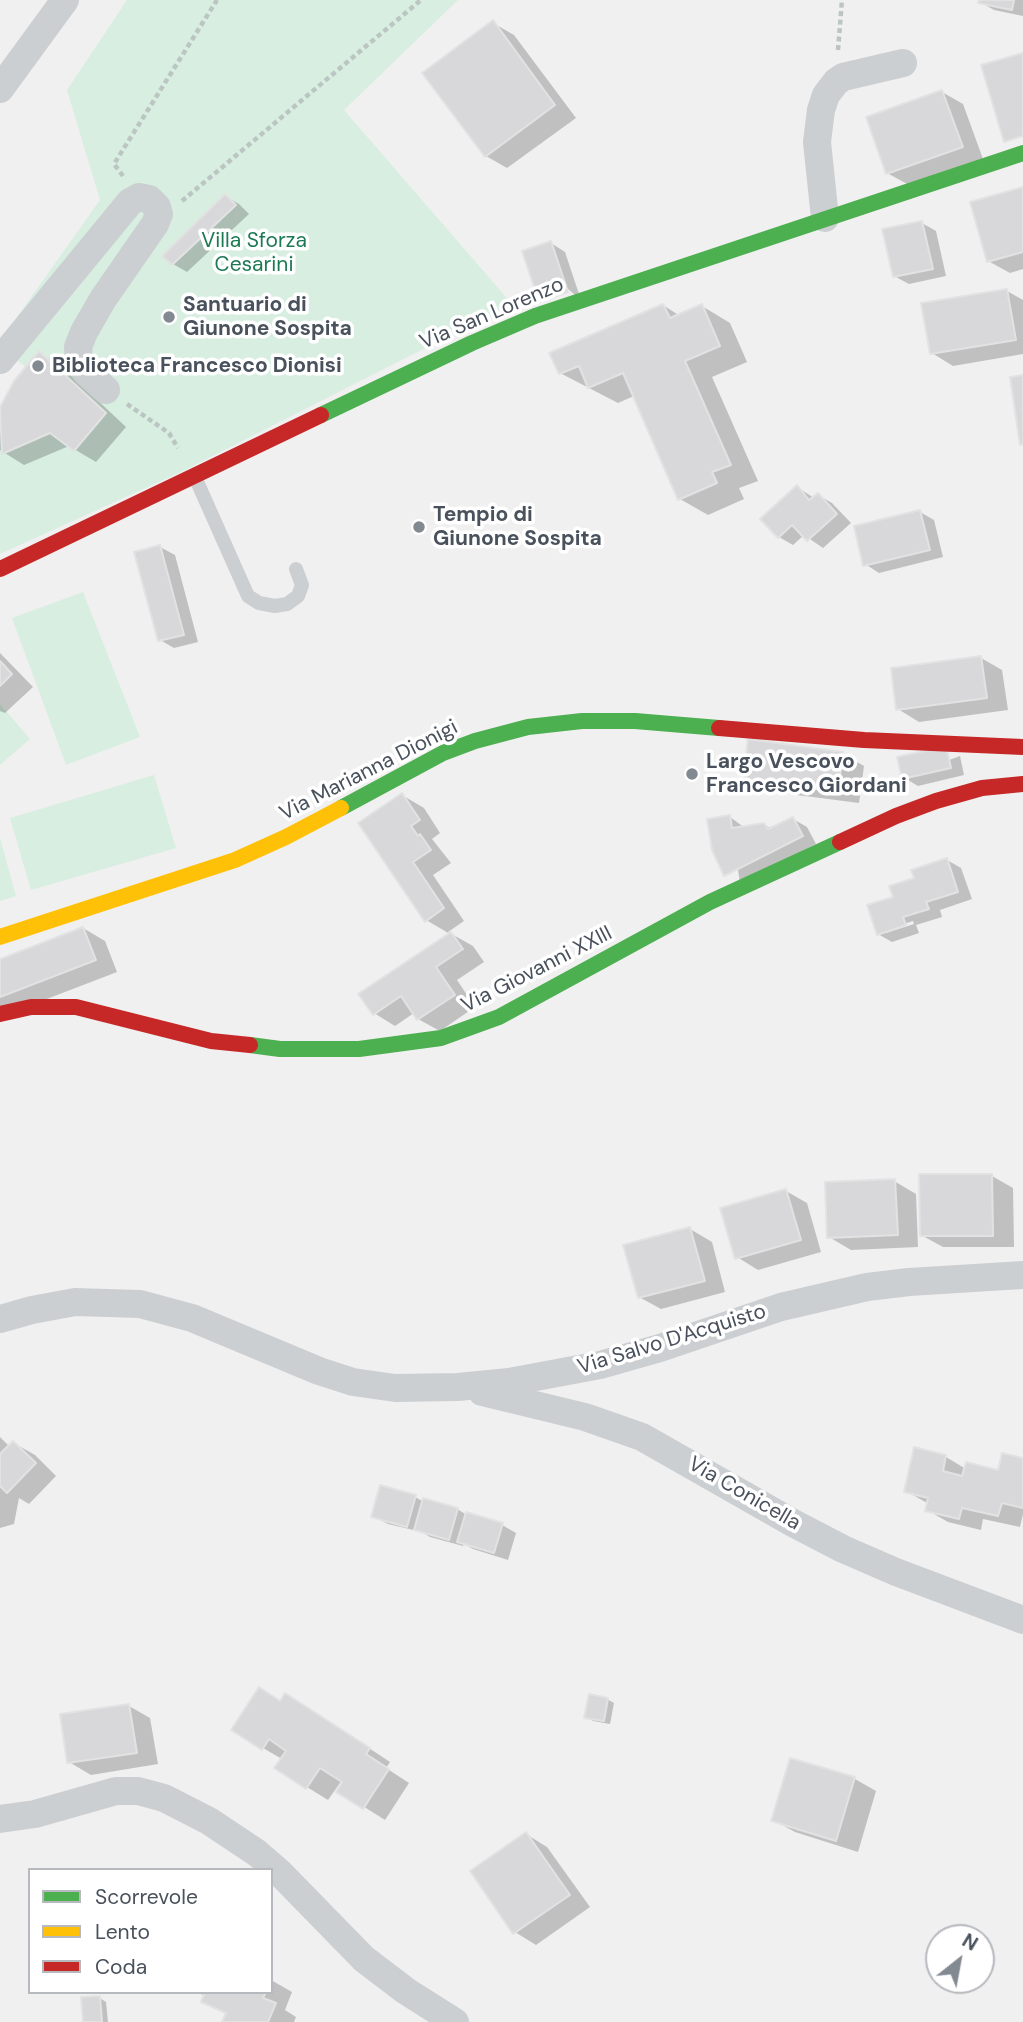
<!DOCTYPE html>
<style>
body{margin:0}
#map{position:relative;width:1023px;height:2022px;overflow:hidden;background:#f1f0f0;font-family:"DM Sans",sans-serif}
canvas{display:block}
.legend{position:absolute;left:28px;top:1868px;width:245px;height:126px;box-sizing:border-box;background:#fff;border:2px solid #b6b9be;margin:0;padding:9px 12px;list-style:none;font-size:21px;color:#48515c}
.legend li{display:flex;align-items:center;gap:14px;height:35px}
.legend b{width:35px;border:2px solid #b6b9be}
.north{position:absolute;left:925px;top:1924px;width:70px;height:70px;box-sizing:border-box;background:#fff;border:2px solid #b6b9be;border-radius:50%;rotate:31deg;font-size:19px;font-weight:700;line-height:28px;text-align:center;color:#48515c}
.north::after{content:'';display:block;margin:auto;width:24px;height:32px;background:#838990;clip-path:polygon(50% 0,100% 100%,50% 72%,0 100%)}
</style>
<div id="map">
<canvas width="1023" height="2022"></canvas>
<ul class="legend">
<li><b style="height:9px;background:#4caf50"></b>Scorrevole</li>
<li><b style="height:9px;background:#ffc107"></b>Lento</li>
<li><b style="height:9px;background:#c62828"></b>Coda</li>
</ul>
<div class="north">N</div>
</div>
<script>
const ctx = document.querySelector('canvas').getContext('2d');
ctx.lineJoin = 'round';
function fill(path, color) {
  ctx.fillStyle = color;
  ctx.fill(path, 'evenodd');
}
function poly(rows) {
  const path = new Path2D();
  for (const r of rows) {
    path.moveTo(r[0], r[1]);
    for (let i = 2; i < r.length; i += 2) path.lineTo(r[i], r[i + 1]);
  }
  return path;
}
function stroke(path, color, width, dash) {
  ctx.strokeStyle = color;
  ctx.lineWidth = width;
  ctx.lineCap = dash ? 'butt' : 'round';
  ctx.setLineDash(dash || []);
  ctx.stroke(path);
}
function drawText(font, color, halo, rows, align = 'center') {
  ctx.font = font + ' "DM Sans",sans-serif';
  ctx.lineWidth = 7;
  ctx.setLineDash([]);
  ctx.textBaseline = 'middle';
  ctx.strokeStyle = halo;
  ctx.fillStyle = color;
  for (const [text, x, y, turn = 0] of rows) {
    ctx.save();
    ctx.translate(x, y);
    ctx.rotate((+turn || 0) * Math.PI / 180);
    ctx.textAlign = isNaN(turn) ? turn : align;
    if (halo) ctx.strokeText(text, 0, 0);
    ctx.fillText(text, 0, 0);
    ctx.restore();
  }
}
fill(poly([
 [127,0,458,0,344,110,512,304,183,471,0,554,0,407,14,381,25,366,0,348,0,341,100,200,67,90],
 [83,592,140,737,66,765,12,618],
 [0,704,30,739,0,765],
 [154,775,176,848,31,890,10,818],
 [0,838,16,896,0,901]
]), '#d7eee1');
fill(poly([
 [980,0,1023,0,1023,16,994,10,980,2],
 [493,23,514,35,576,118,507,168,486,156],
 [942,92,963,104,983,159,909,185,887,173],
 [1023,189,1023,269,1010,273,988,261],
 [225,196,239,204,249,214,187,272,173,264],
 [922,223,936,231,946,276,909,284,894,276],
 [551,243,565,252,581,300,525,252],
 [1007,291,1023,300,1023,354,953,366,932,353],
 [663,305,680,316,702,306,730,323,747,362,712,377,758,481,739,488,744,499,708,515,680,499,634,396,618,403,560,373],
 [39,353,61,366,126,427,96,462,69,446,24,465,0,450,0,411,16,382],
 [797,487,814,498,818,495,832,503,851,523,823,548,804,535,793,545,779,537],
 [920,512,934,520,943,557,879,573,865,564],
 [160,547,175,555,198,642,174,648,160,640],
 [0,653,33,687,5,713,0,711],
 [981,658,1002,670,1008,710,919,722,898,709],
 [843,754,864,766,859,803,766,791,745,778],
 [960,756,964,775,918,786,903,777],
 [402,795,424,808,440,833,432,839,451,863,433,875,464,921,448,932,473,946,484,962,457,980,475,1007,440,1031,418,1019,414,1013,395,1026,374,1013,450,934,426,920,360,823],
 [730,817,745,828,764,824,772,829,793,819,807,827,816,844,740,883],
 [947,860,961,868,972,899,940,910,942,917,916,925,919,933,892,942,878,934,895,898,916,879],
 [913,921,914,924,886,933,886,930],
 [83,928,105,941,117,972,0,1017,0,961],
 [992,1176,1013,1188,1014,1247,943,1247,921,1235],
 [894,1181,916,1194,918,1247,851,1250,829,1237],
 [786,1191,807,1203,821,1252,758,1270,737,1257],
 [690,1229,712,1242,725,1292,661,1309,639,1297],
 [0,1437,10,1447,14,1443,35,1455,56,1476,29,1504,19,1498,14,1524,0,1528],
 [915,1449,946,1457,966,1469,1000,1472,1023,1460,1023,1514,1020,1527,983,1519,981,1530,948,1522,927,1510,927,1503,906,1491],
 [415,1497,424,1502,457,1509,467,1515,502,1525,516,1533,508,1560,473,1549,464,1544,463,1546,430,1537,422,1532,388,1524,373,1516],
 [260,1689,282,1702,307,1707,390,1762,386,1768,409,1783,385,1820,339,1791,345,1782,342,1780,328,1800,276,1768,282,1759,263,1748],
 [607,1699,614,1703,610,1724,593,1721,586,1717],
 [129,1706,150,1718,158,1764,91,1775,69,1762],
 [791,1760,855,1779,876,1791,858,1852,795,1832,773,1820],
 [526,1834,547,1847,590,1907,536,1945,515,1932],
 [271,1980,292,1992,285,2010,296,2017,294,2022,224,2022,227,2015,203,2001,205,1996,197,1992,271,1992],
 [100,1998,106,2002,108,2022,85,2022]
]), '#0003');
const building = poly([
 [979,0,1014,0,1012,10,978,3,979,0],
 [493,20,555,105,485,157,422,73,493,20],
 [1023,53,1023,136,1004,142,981,65,1023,53],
 [942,90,963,147,886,174,866,117,942,90],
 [1023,187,1023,252,987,262,970,202,1023,187],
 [225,194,236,205,172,265,162,256,225,194],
 [922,221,933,269,893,277,882,229,922,221],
 [551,241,568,292,539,302,522,251,551,241],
 [1007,289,1016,340,930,354,921,303,1007,289],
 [663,304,670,318,702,304,720,346,685,361,731,465,712,472,717,483,678,500,623,373,588,388,579,366,559,374,549,353,663,304],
 [39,351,106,413,74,451,50,433,2,454,0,407,14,381,39,351],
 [1023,375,1023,444,1020,445,1010,377,1023,375],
 [797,485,809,500,818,493,837,514,807,541,792,525,778,538,760,519,797,485],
 [920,510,930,550,863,566,854,526,920,510],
 [160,545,184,635,158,641,134,552,160,545],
 [981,656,987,698,896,710,891,668,981,656],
 [0,661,12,674,0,686,0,661],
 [748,739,843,752,838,792,743,779,748,739],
 [946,746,951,768,902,779,897,757,946,746],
 [402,793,420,820,411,826,418,836,420,834,431,850,413,862,444,908,425,922,358,823,402,793],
 [730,815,732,828,764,823,768,829,793,817,803,836,724,876,712,850,707,819,730,815],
 [947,858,958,892,926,902,929,909,903,917,906,925,877,935,867,905,893,897,889,886,914,878,911,870,947,858],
 [83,927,96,960,0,997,0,959,83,927],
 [451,932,463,949,436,967,455,995,417,1020,401,996,373,1015,358,994,451,932],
 [919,1174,992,1174,993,1236,920,1236,919,1174],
 [895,1179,898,1235,827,1238,825,1182,895,1179],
 [786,1189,801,1240,735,1259,720,1208,786,1189],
 [690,1227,705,1281,638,1298,623,1245,690,1227],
 [13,1441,36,1463,7,1493,0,1486,0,1454,13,1441],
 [914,1447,946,1455,943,1471,962,1476,966,1462,998,1470,1002,1453,1023,1458,1023,1508,1002,1503,998,1516,962,1508,959,1519,925,1511,928,1498,904,1492,914,1447],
 [380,1485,416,1495,407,1527,371,1517,380,1485],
 [423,1498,458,1508,449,1540,414,1530,423,1498],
 [466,1512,503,1523,494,1553,457,1542,466,1512],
 [259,1687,280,1701,285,1693,370,1748,366,1754,389,1769,363,1809,336,1792,342,1782,320,1768,306,1789,274,1768,286,1751,269,1739,262,1750,231,1730,259,1687],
 [589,1694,608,1698,604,1721,584,1718,589,1694],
 [129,1704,137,1753,67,1763,60,1714,129,1704],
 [790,1758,855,1777,836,1841,771,1821,790,1758],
 [526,1832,570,1895,513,1934,470,1871,526,1832],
 [201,1992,266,1992,263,1998,276,2003,268,2022,222,2022,226,2013,201,2002,204,1994,201,1992],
 [100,1996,102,2022,83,2022,81,1997,100,1996]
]);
fill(building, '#d8d8db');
stroke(building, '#e2e2e3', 2);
stroke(poly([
 [838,50,842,0],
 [123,176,114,164,217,0],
 [182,201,421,0],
 [127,404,169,433,178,448]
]), '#bbc5c2', 4.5, [5, 3.5]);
stroke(poly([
 [195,477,248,596,259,603,275,606,287,604,298,596,302,585,296,569]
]), '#cccfd1', 14);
stroke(poly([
 [0,89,65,0],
 [825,218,817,142,821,110,826,95,836,82,843,77,903,63],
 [0,360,130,202,139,197,149,199,157,207,159,214,155,224,103,299,84,332,78,347,79,359,86,372,106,390],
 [0,1319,32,1310,75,1302,140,1304,192,1318,319,1371,353,1382,395,1388,458,1387,509,1382,600,1365,660,1348,781,1307,867,1287,909,1282,1023,1275],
 [482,1392,585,1417,642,1437,793,1523,843,1549,896,1572,1023,1620],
 [0,1819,35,1814,116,1791,138,1791,164,1798,209,1821,257,1853,279,1872,364,1959,406,1991,455,2022]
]), '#cccfd1', 28);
stroke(poly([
 [321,415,472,343,535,316,1023,153],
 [341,808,443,753,475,741,528,727,582,721,635,721,719,728],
 [250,1045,280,1049,359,1049,441,1038,499,1017,710,902,840,842]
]), '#4caf50', 16);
stroke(poly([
 [0,937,235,860,286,837,341,808]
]), '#ffc107', 16);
stroke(poly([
 [0,569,321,415],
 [719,728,864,740,1023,747],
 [840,842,896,816,936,801,982,788,1023,784],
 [0,1014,31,1007,76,1007,211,1041,250,1045]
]), '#c62828', 16);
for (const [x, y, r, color] of [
 [169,317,7,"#838990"],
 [38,366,7,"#838990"],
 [419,527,7,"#838990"],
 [692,774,7,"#838990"]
]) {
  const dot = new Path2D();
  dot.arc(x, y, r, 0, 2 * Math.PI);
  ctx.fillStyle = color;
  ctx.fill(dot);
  stroke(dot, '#fff', 2.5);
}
drawText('21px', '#1c7a52', '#fff', [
 ["Villa Sforza",254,241],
 ["Cesarini",254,265]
]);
drawText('bold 21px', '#48515c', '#fff', [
 ["Santuario di",183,305],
 ["Giunone Sospita",183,329],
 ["Biblioteca Francesco Dionisi",52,366],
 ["Tempio di",433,515],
 ["Giunone Sospita",433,539],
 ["Largo Vescovo",706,762],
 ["Francesco Giordani",706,786]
], 'left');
drawText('21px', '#48515c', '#fff', [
 ["Via San Lorenzo",492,314,-23],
 ["Via Marianna Dionigi",369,771,-27],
 ["Via Giovanni XXIII",537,970,-27],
 ["Via Salvo D'Acquisto",672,1340,-17],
 ["Via Conicella",744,1494,30]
]);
</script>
